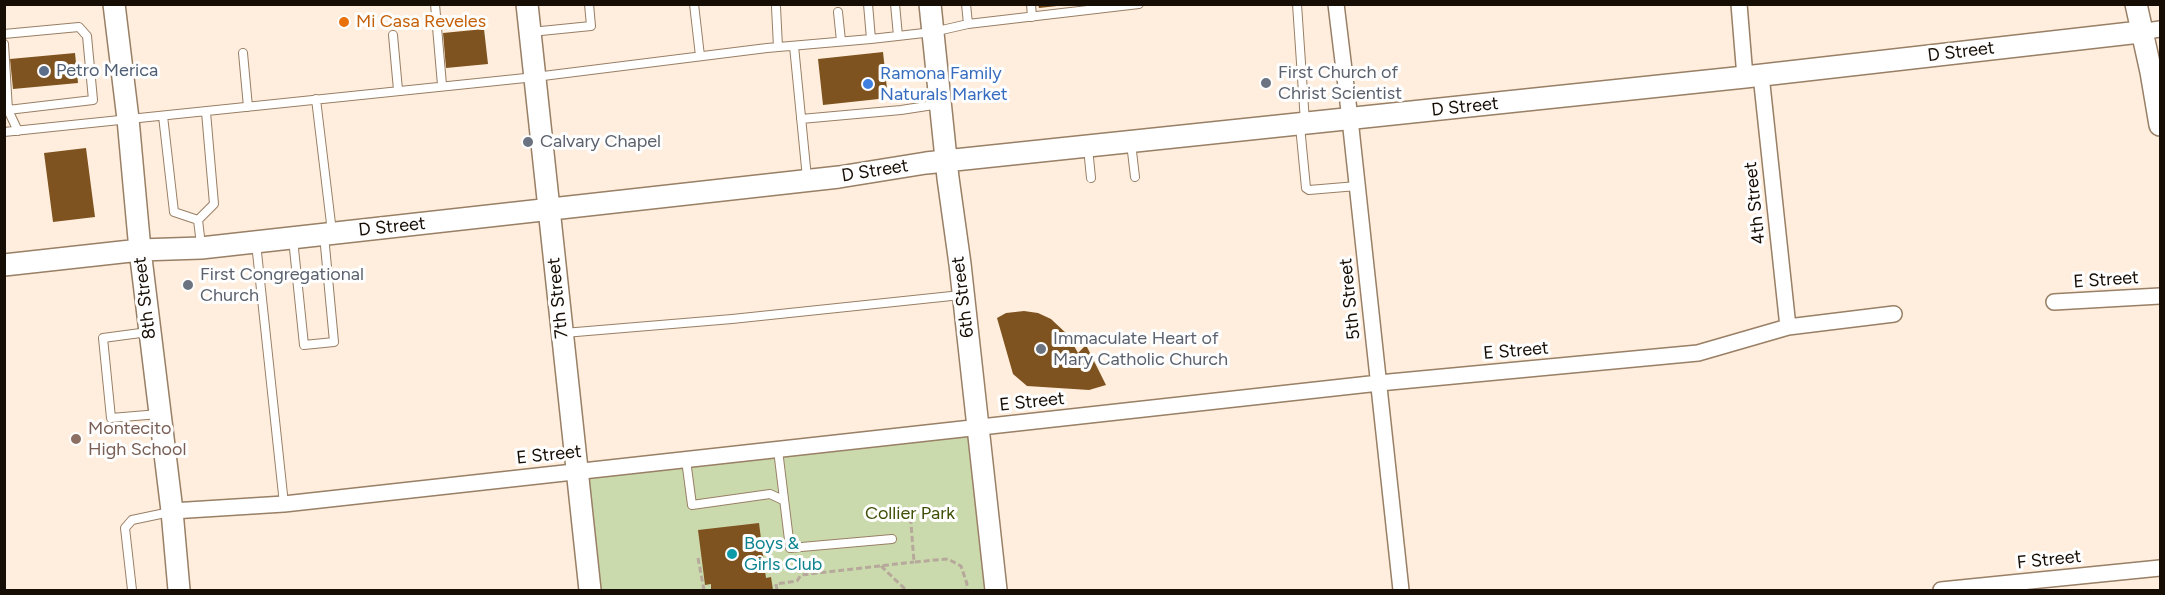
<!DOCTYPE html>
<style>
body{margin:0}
#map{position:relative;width:2165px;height:595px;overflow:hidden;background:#fed;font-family:Figtree,sans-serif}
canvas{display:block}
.frame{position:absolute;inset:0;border:6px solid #160d05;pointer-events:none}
</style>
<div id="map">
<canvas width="2165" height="595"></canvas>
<div class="frame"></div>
</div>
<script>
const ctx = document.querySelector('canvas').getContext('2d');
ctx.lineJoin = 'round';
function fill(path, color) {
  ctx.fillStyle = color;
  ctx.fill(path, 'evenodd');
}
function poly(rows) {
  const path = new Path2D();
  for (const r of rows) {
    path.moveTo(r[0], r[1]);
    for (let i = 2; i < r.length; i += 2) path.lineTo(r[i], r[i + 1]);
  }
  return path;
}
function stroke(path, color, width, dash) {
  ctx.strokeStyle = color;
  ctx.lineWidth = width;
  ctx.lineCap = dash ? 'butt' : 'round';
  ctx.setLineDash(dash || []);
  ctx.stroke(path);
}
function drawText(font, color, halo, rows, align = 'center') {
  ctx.font = font + ' Figtree,sans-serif';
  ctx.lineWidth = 6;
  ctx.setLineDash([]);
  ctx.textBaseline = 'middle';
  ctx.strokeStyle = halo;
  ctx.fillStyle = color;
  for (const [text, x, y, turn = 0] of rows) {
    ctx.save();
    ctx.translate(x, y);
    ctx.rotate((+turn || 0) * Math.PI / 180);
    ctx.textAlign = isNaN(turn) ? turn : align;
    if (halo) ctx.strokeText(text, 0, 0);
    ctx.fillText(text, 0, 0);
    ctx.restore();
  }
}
fill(poly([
 [978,429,996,590,589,590,577,473]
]), '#cbdaad');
fill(poly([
 [1038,4,1057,4,1057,6,1039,8],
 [484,29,488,64,446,68,443,33],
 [883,52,888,98,823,105,818,59],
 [75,53,78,83,13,89,10,59],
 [86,148,95,217,53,222,44,153],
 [1024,311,1038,313,1051,319,1068,335,1078,353,1086,345,1106,385,1089,390,1027,386,1013,374,997,318,1006,313],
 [759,523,766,578,771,577,773,590,711,590,711,584,705,585,698,530]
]), '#7f531f');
const lane = poly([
 [435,4,442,85],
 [694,4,700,56],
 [868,4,871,39],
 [895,4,898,36],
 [966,4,968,24],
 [1031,4,1032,17],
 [1297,4,1305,122],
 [776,7,778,47],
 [838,12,841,41],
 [531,32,591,26,589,4],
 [4,34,79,27,87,36,93,100,8,110],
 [393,35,398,90],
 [4,44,8,110,18,131],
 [794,46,807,178],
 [243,53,248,107],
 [316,99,332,232],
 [163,116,174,212,198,220,214,204,206,112],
 [801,119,901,110,940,104],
 [1300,126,1306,188,1309,190,1357,186],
 [4,132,535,77,767,48,871,39,933,32,968,24,1139,4],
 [1131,143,1135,177],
 [1088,148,1091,178],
 [198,220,201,245],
 [293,239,304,345,334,342,324,235],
 [256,243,284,504],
 [148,332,103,338,111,418,159,414],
 [564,333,732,319,961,295],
 [778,450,790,548,892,539],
 [686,460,692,505,770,494,783,500],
 [132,590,125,528,132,520,170,512]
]);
const street = poly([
 [1336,4,1350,119,1401,590],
 [1739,4,1745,77],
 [2140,32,2160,29],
 [1761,75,1788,327],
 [2054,302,2160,296],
 [172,511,284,504,1379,383,1698,353,1788,327,1894,314],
 [1941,590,2160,568]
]);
const secondary = poly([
 [114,4,128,119,140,250,172,511,179,590],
 [527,4,590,590],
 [930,4,948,178,960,264,996,590],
 [2136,4,2151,72,2160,125],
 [4,265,140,250,201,248,839,177,926,163,1745,77,2140,32]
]);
stroke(lane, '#987f65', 10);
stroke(street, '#987f65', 18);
stroke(secondary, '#987f65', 24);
stroke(poly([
 [890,513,910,511,914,562,948,559,961,566,967,584,966,590],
 [698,558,704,590],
 [881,566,906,590],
 [777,590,776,584,797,581,801,575,914,562]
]), '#b6a89a', 3, [6, 3]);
stroke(lane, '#fff', 8);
stroke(street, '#fff', 15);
stroke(secondary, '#fff', 21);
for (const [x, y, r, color] of [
 [344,22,6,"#e8710a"],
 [44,71,6,"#5c6f8a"],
 [1266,83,6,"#6b7280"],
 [868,84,6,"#3f7fe0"],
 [528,142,6,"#6b7280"],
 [188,285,6,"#6b7280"],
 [1041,349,6,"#6b7280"],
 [76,439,6,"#8d6e63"],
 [732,554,6,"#0f9aa8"]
]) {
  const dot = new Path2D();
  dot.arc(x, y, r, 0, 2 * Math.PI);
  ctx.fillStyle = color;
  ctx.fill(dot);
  stroke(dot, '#fefefe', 2);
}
drawText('18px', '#c56008', '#fefefe', [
 ["Mi Casa Reveles",356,22]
], 'left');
drawText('18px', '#160d05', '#fefefe', [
 ["D Street",1961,52,-7],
 ["D Street",1465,107,-6],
 ["D Street",875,171,-9],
 ["4th Street",1755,203,-96],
 ["D Street",392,227,-6],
 ["E Street",2106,280,-4],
 ["6th Street",963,297,-97],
 ["8th Street",145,298,-97],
 ["7th Street",558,298,-96],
 ["5th Street",1350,299,-96],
 ["E Street",1516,351,-5],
 ["E Street",1032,402,-6],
 ["E Street",549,455,-6],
 ["F Street",2049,560,-6]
]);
drawText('18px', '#4e5e75', '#fefefe', [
 ["Petro Merica",56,71]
], 'left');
drawText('18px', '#5b616d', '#fefefe', [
 ["First Church of",1278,73],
 ["Christ Scientist",1278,94],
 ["Calvary Chapel",540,142],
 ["First Congregational",200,275],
 ["Church",200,296],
 ["Immaculate Heart of",1053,339],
 ["Mary Catholic Church",1053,360]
], 'left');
drawText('18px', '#366cbe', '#fefefe', [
 ["Ramona Family",880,74],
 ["Naturals Market",880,95]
], 'left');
drawText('18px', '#785e54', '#fefefe', [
 ["Montecito",88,429],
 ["High School",88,450]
], 'left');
drawText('18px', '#3e4f05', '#fefefe', [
 ["Collier Park",910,514]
]);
drawText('18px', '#0d838f', '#fefefe', [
 ["Boys &",744,544],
 ["Girls Club",744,565]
], 'left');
</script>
